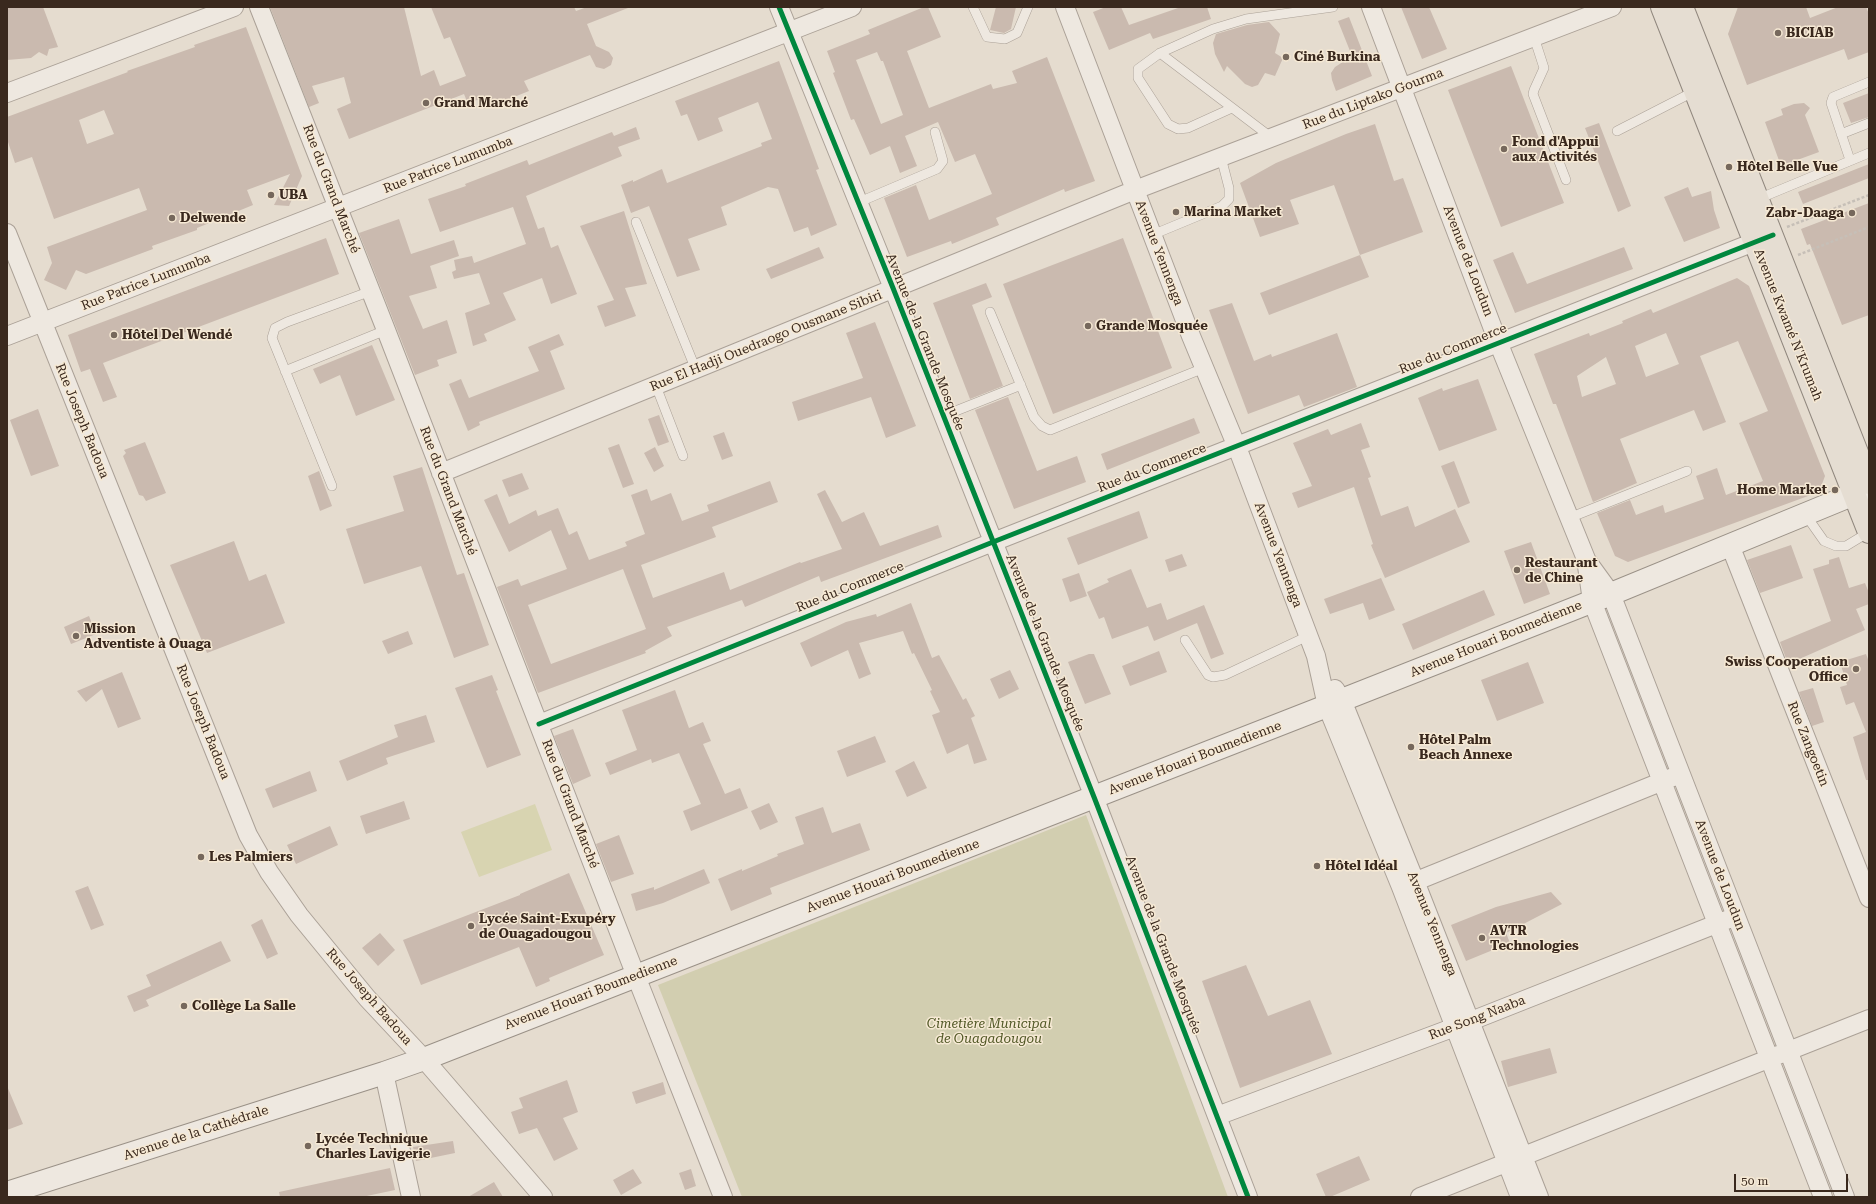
<!DOCTYPE html>
<meta charset="utf-8">
<style>
body{margin:0}
#map{position:relative;width:1876px;height:1204px;overflow:hidden;background:#e5dccf;font-family:"Roboto Serif",serif}
canvas{display:block}
.frame{position:absolute;inset:0;border:8px solid #3a291e;pointer-events:none}
.scale{position:absolute;left:1734px;top:1174px;width:114px;height:18px;box-sizing:border-box;border:2px solid #3a291e;border-top:0;padding-left:5px;font-size:12px;line-height:14px;white-space:nowrap;color:#3a291e;-webkit-text-stroke:3px #f6e9d4;paint-order:stroke}
</style>
<div id="map">
<canvas width="1876" height="1204"></canvas>
<div class="frame"></div>
<div class="scale">50 m</div>
</div>
<script>
const ctx = document.querySelector('canvas').getContext('2d');
ctx.lineJoin = 'round';
function fill(path, color) {
  ctx.fillStyle = color;
  ctx.fill(path, 'evenodd');
}
function poly(rows) {
  const path = new Path2D();
  for (const r of rows) {
    path.moveTo(r[0], r[1]);
    for (let i = 2; i < r.length; i += 2) path.lineTo(r[i], r[i + 1]);
  }
  return path;
}
function stroke(path, color, width, dash) {
  ctx.strokeStyle = color;
  ctx.lineWidth = width;
  ctx.lineCap = dash ? 'butt' : 'round';
  ctx.setLineDash(dash || []);
  ctx.stroke(path);
}
function drawText(font, color, halo, rows, align = 'center') {
  ctx.font = font + ' "Roboto Serif",serif';
  ctx.lineWidth = 3;
  ctx.setLineDash([]);
  ctx.textBaseline = 'middle';
  ctx.strokeStyle = halo;
  ctx.fillStyle = color;
  for (const [text, x, y, turn = 0] of rows) {
    ctx.save();
    ctx.translate(x, y);
    ctx.rotate((+turn || 0) * Math.PI / 180);
    ctx.textAlign = isNaN(turn) ? turn : align;
    if (halo) ctx.strokeText(text, 0, 0);
    ctx.fillText(text, 0, 0);
    ctx.restore();
  }
}
fill(poly([
 [535,804,552,850,479,877,461,832]
]), '#d8d4b1');
fill(poly([
 [1086,815,1228,1197,742,1197,658,985]
]), '#d2ceb0');
fill(poly([
 [7,7,43,7,58,47,49,49,47,56,39,52,31,58,7,60],
 [270,7,404,7,421,76,434,70,440,86,466,76,450,37,444,39,431,7,574,7,576,11,587,7,628,8,587,24,596,46,609,52,613,58,611,65,604,69,596,67,590,55,524,81,529,91,484,109,479,99,468,104,464,94,349,139,337,109,351,103,344,77,312,86,319,103,309,107],
 [924,7,928,7,941,37,907,51,929,108,991,84,993,89,1017,83,1012,71,1047,57,1095,181,1065,192,1064,189,996,218,999,225,952,244,951,241,907,257,884,198,916,185,929,220,992,194,975,154,955,162,938,122,905,136,917,166,900,173,890,146,870,155,854,119,851,120,833,73,835,72,827,51,870,34,868,30],
 [877,52,881,61,883,61,903,115,881,124,856,60],
 [996,7,1016,7,1011,29,1004,33,990,30],
 [1106,7,1121,7,1129,25,1181,7,1207,7,1211,19,1153,39,1150,33,1109,50,1093,12],
 [1401,7,1429,7,1447,49,1422,59],
 [1738,7,1806,7,1810,18,1838,7,1866,7,1869,14,1869,52,1848,60,1844,49,1747,85,1728,34],
 [1349,17,1372,76,1336,91,1332,80,1331,73,1335,67,1352,56,1338,21],
 [1269,22,1280,34,1275,53,1283,58,1275,76,1265,73,1258,85,1252,87,1245,84,1227,66,1224,72,1215,54,1213,43,1216,34,1247,25],
 [246,27,302,176,289,206,274,205,290,174,247,190,253,205,197,228,197,230,152,246,153,249,86,274,76,270,66,290,44,280,52,263,47,247,147,210,139,188,54,219,32,157,15,163,7,139,7,117,128,72,127,71,195,47,194,45],
 [104,110,114,134,87,144,79,120],
 [779,61,819,169,816,170,837,225,811,236,808,227,794,232,778,189,768,187,721,207,727,225,688,239,700,270,677,277,649,206,631,213,621,185,633,180,633,182,662,169,667,183,762,146,761,143,772,139,758,102,718,118,723,131,698,141,687,114,681,116,675,101],
 [1511,66,1564,203,1501,227,1448,90],
 [1869,93,1869,117,1851,123,1843,103],
 [1804,103,1810,108,1805,115,1819,152,1781,166,1765,122,1783,115,1781,109,1794,104],
 [1599,123,1631,206,1618,212,1585,128],
 [1375,124,1394,181,1403,178,1423,232,1360,255,1334,185,1290,200,1299,224,1260,237,1240,183,1276,163,1346,134],
 [636,127,640,139,618,147,622,156,526,196,538,229,544,227,551,248,558,245,577,294,551,304,542,278,503,293,516,320,484,334,487,341,473,346,465,313,490,304,479,273,454,279,452,272,456,270,454,260,472,256,474,263,526,244,513,207,440,232,428,199,466,186,465,184,527,160,529,165,612,132,614,136],
 [1869,164,1869,178,1803,204,1798,192],
 [1688,187,1692,197,1711,191,1714,210,1720,228,1684,242,1664,197],
 [1869,203,1869,315,1842,325,1810,244,1807,245,1801,229],
 [624,211,647,284,625,288,636,316,605,327,597,306,614,300,580,226],
 [399,219,411,254,454,240,459,256,430,266,437,288,409,296,423,329,447,320,457,353,437,360,439,366,415,375,359,233],
 [326,238,339,274,103,363,117,397,103,402,90,369,81,372,68,335],
 [1123,238,1172,368,1053,414,1003,284],
 [819,247,824,258,771,279,766,269],
 [1624,247,1633,269,1515,313,1493,260,1513,252,1527,284],
 [1360,255,1369,277,1269,315,1260,293],
 [1737,278,1749,286,1825,476,1819,492,1628,562,1615,556,1597,513,1630,500,1636,515,1663,505,1665,513,1704,499,1696,476,1717,468,1726,495,1763,481,1739,423,1768,411,1738,341,1700,356,1726,422,1703,431,1694,410,1620,439,1637,483,1593,502,1556,404,1553,404,1534,354,1589,333,1590,336,1623,323,1622,321,1651,309,1653,313],
 [1666,333,1679,364,1646,377,1635,346],
 [1606,357,1616,384,1582,397,1577,376],
 [986,283,992,297,972,305,1003,386,970,399,933,303],
 [1232,303,1254,361,1271,354,1272,357,1337,333,1357,387,1304,407,1299,395,1248,414,1209,310],
 [875,322,916,426,886,438,871,397,798,421,792,402,863,378,846,333],
 [559,334,564,345,550,351,565,389,479,422,480,425,468,431,449,384,461,379,469,398,539,371,528,347],
 [372,345,395,400,356,416,340,375,320,384,313,369],
 [1478,379,1497,430,1439,451,1418,398,1442,388,1443,391],
 [1008,397,1037,471,1077,456,1086,482,1014,509,975,410],
 [38,409,59,466,31,476,10,420],
 [659,415,669,442,658,446,648,419],
 [1194,418,1200,433,1107,470,1101,454],
 [1361,423,1370,447,1361,450,1371,477,1368,478,1381,516,1408,506,1415,527,1455,509,1470,542,1385,578,1371,545,1373,544,1354,487,1298,508,1292,493,1312,486,1293,443,1328,429,1331,435],
 [724,432,733,456,722,460,713,436],
 [145,442,166,493,146,501,143,496,139,495,123,456,126,453,124,450],
 [619,444,634,484,623,488,608,448],
 [655,447,664,466,654,472,644,453],
 [1454,461,1470,503,1458,508,1441,466],
 [422,467,457,575,464,573,489,645,454,658,421,566,364,584,346,529,404,511,393,476],
 [319,471,332,506,320,511,308,476],
 [522,473,529,489,509,497,502,480],
 [770,481,778,502,712,527,716,537,641,565,653,598,724,572,730,590,800,562,801,563,842,549,817,494,825,490,842,522,864,512,880,546,938,525,942,537,821,582,819,576,745,607,742,600,667,627,672,636,645,651,646,653,538,693,497,587,518,579,521,586,567,569,551,530,509,552,484,500,497,494,509,524,536,510,538,516,558,508,569,535,577,531,589,560,627,546,625,542,645,534,631,495,647,489,651,501,671,493,682,521,709,511,707,505],
 [623,569,646,629,551,664,528,605],
 [1139,511,1148,538,1078,565,1067,538],
 [234,541,249,581,266,574,285,623,207,653,170,565],
 [1531,542,1550,594,1524,604,1504,551],
 [1791,545,1803,578,1760,593,1747,560],
 [1182,554,1187,566,1169,572,1165,560],
 [1839,557,1849,588,1865,583,1869,593,1869,604,1856,609,1865,630,1788,664,1780,642,1831,621,1813,569,1829,564,1829,560],
 [1131,569,1147,608,1161,603,1167,620,1204,605,1224,654,1211,659,1197,623,1154,641,1148,626,1112,639,1104,617,1099,619,1087,592,1109,582,1107,579],
 [1079,573,1087,596,1070,602,1062,579],
 [1381,578,1395,610,1369,620,1363,603,1330,614,1324,599],
 [1484,590,1495,615,1413,650,1402,624],
 [911,603,932,658,939,655,963,700,966,698,975,716,971,718,987,760,974,764,968,744,947,754,932,715,940,712,930,691,932,690,914,653,912,654,903,631,859,643,871,674,859,679,848,650,811,667,800,643,846,622,876,614,877,617],
 [89,616,96,634,71,644,64,627],
 [408,631,413,644,388,654,382,641],
 [1159,651,1167,672,1130,686,1122,666],
 [1089,654,1094,654,1111,694,1085,704,1068,662],
 [1866,654,1869,662,1869,780,1866,780,1853,737,1866,732,1854,702,1846,705,1840,687,1847,685,1840,662],
 [1528,662,1544,703,1497,721,1481,680],
 [1010,670,1019,689,999,699,990,679],
 [122,672,141,719,118,728,102,689,86,702,77,691],
 [492,675,498,690,496,691,521,755,487,768,455,688],
 [1813,688,1824,722,1812,726,1799,692],
 [675,690,689,728,703,722,711,741,703,744,725,794,740,788,748,808,691,831,683,811,701,804,679,753,652,763,651,759,610,775,605,763,637,750,622,710],
 [426,715,435,742,386,758,388,764,347,781,339,761,398,737,394,725],
 [573,729,591,776,573,784,554,736],
 [875,736,886,762,847,777,837,751],
 [914,761,927,788,907,797,895,771],
 [310,771,317,791,273,808,265,789],
 [404,801,410,819,366,834,360,816],
 [769,803,778,822,760,830,751,811],
 [823,807,832,833,860,823,870,850,770,888,772,894,731,911,718,879,742,869,742,871,778,856,777,854,804,844,795,817],
 [330,826,338,845,296,864,287,845],
 [619,835,634,874,611,882,596,844],
 [704,869,710,883,663,903,636,911,631,894,654,887,654,890],
 [569,873,604,955,549,978,550,981,536,987,519,947,421,985,403,940,520,895,520,894],
 [88,886,104,925,91,930,75,891],
 [1551,892,1562,904,1506,933,1510,943,1466,961,1451,925,1496,907],
 [262,919,278,954,267,959,251,925],
 [380,933,395,950,378,966,362,948],
 [221,941,231,961,146,1000,149,1006,134,1012,127,996,151,986,146,975],
 [1246,965,1268,1016,1310,1000,1332,1054,1240,1088,1202,981],
 [1550,1048,1557,1073,1508,1087,1501,1061],
 [567,1080,578,1112,563,1118,578,1149,554,1161,537,1128,519,1134,511,1112,523,1108,519,1098],
 [663,1082,666,1094,636,1104,632,1092],
 [7,1086,23,1124,7,1130],
 [453,1141,455,1153,416,1161,413,1147],
 [1359,1156,1370,1180,1330,1197,1326,1197,1316,1174],
 [390,1168,395,1190,362,1197,280,1197,279,1192],
 [633,1169,642,1183,621,1195,613,1180],
 [691,1169,696,1186,685,1190,679,1173],
 [494,1182,503,1197,468,1197]
]), '#cabaaf');
const lane = poly([
 [973,7,987,37,1005,39,1017,33,1028,7],
 [1534,37,1544,68,1534,90,1533,94,1566,180],
 [1160,53,1272,138],
 [1232,108,1188,128,1178,129,1168,124,1138,78,1138,69,1160,53,1213,29,1246,19,1333,7],
 [1617,131,1695,91],
 [1841,134,1869,123],
 [1850,160,1831,103,1833,97,1869,82],
 [1758,199,1869,153],
 [857,203,937,169,943,161,935,132],
 [636,222,696,370],
 [1152,235,1222,206,1229,199,1229,188,1221,157],
 [990,312,1034,417,1042,426,1050,430,1204,368],
 [285,371,386,330],
 [656,386,683,456],
 [943,416,1021,385],
 [332,486,272,338,275,328,287,322,371,291],
 [1805,514,1824,541,1836,546,1846,546,1869,532],
 [1569,518,1687,471],
 [1185,640,1208,675,1213,677,1225,675,1308,636]
]);
const street = poly([
 [259,7,386,330,636,976,723,1197],
 [779,7,893,288,1094,797,1248,1197],
 [1065,7,1191,336,1237,447,1316,656,1327,706,1401,887,1520,1197],
 [1371,7,1498,342,1586,559,1592,601,1823,1197],
 [7,93,234,7],
 [7,233,248,835,269,872,299,915,367,998,424,1059,543,1197],
 [7,336,852,7],
 [441,473,1135,190,1612,7],
 [1730,545,1869,898],
 [1587,561,1611,594,1845,1197],
 [1335,689,1342,700,1415,881,1539,1197],
 [539,724,993,542,1767,237],
 [1404,886,1673,777],
 [384,1073,411,1197],
 [1217,1116,1471,1021,1729,919],
 [1420,1197,1869,1019]
]);
const secondary = poly([
 [7,1193,384,1073,424,1059,1342,700,1611,594,1869,488]
]);
const primary = poly([
 [1662,7,1869,532],
 [1682,7,1869,483]
]);
stroke(lane, '#aba197', 10);
stroke(street, '#aba197', 20);
stroke(secondary, '#9a9187', 24);
stroke(primary, '#90877e', 24);
stroke(poly([
 [1787,227,1869,195],
 [1798,255,1869,227]
]), '#c6bfb7', 2.5, [3, 2]);
stroke(lane, '#eee8e0', 9);
stroke(street, '#eee8e0', 18);
stroke(secondary, '#eee8e0', 22);
stroke(primary, '#e5ddd2', 22);
stroke(poly([
 [779,7,893,288,1094,797,1248,1197],
 [539,724,993,542,1773,235]
]), '#00873e', 5);
for (const [x, y, r, color] of [
 [1778,33,4,"#76685c"],
 [1286,57,4,"#76685c"],
 [426,103,4,"#76685c"],
 [1504,149,4,"#76685c"],
 [1729,167,4,"#76685c"],
 [271,195,4,"#76685c"],
 [1176,212,4,"#76685c"],
 [1852,213,4,"#76685c"],
 [172,218,4,"#76685c"],
 [1088,326,4,"#76685c"],
 [114,335,4,"#76685c"],
 [1835,490,4,"#76685c"],
 [1517,570,4,"#76685c"],
 [76,636,4,"#76685c"],
 [1856,669,4,"#76685c"],
 [1411,747,4,"#76685c"],
 [201,857,4,"#76685c"],
 [1317,866,4,"#76685c"],
 [471,926,4,"#76685c"],
 [1482,938,4,"#76685c"],
 [184,1006,4,"#76685c"],
 [308,1146,4,"#76685c"]
]) {
  const dot = new Path2D();
  dot.arc(x, y, r, 0, 2 * Math.PI);
  ctx.fillStyle = color;
  ctx.fill(dot);
  stroke(dot, '#f6e9d4', 1.5);
}
drawText('bold 13px', '#3a291e', '#f6e9d4', [
 ["BICIAB",1786,33],
 ["Ciné Burkina",1294,57],
 ["Grand Marché",434,103],
 ["Fond d'Appui",1512,142],
 ["aux Activités",1512,157],
 ["Hôtel Belle Vue",1737,167],
 ["UBA",279,195],
 ["Marina Market",1184,212],
 ["Zabr-Daaga",1844,213,"right"],
 ["Delwende",180,218],
 ["Grande Mosquée",1096,326],
 ["Hôtel Del Wendé",122,335],
 ["Home Market",1827,490,"right"],
 ["Restaurant",1525,563],
 ["de Chine",1525,578],
 ["Mission",84,629],
 ["Adventiste à Ouaga",84,644],
 ["Swiss Cooperation",1848,662,"right"],
 ["Office",1848,677,"right"],
 ["Hôtel Palm",1419,740],
 ["Beach Annexe",1419,755],
 ["Les Palmiers",209,857],
 ["Hôtel Idéal",1325,866],
 ["Lycée Saint-Exupéry",479,919],
 ["de Ouagadougou",479,934],
 ["AVTR",1490,931],
 ["Technologies",1490,946],
 ["Collège La Salle",192,1006],
 ["Lycée Technique",316,1139],
 ["Charles Lavigerie",316,1154]
], 'left');
drawText('13px', '#3a291e', '#f6e9d4', [
 ["Rue du Liptako Gourma",1373,99,-21],
 ["Rue Patrice Lumumba",448,165,-21],
 ["Rue du Grand Marché",331,189,69],
 ["Avenue Yennenga",1159,253,69],
 ["Avenue de Loudun",1468,261,69],
 ["Rue Patrice Lumumba",146,282,-21],
 ["Avenue Kwamé N'Krumah",1788,325,68],
 ["Rue El Hadji Ouedraogo Ousmane Sibiri",766,341,-22],
 ["Avenue de la Grande Mosquée",925,342,68],
 ["Rue du Commerce",1453,349,-22],
 ["Rue Joseph Badoua",82,421,68],
 ["Rue du Commerce",1152,468,-21],
 ["Rue du Grand Marché",448,491,69],
 ["Avenue Yennenga",1278,555,69],
 ["Rue du Commerce",850,587,-22],
 ["Avenue Houari Boumedienne",1496,639,-22],
 ["Avenue de la Grande Mosquée",1045,643,68],
 ["Rue Joseph Badoua",203,722,68],
 ["Rue Zangoetin",1808,744,68],
 ["Avenue Houari Boumedienne",1195,758,-21],
 ["Rue du Grand Marché",570,804,69],
 ["Avenue de Loudun",1720,875,69],
 ["Avenue Houari Boumedienne",893,876,-21],
 ["Avenue Yennenga",1432,924,68],
 ["Avenue de la Grande Mosquée",1163,945,69],
 ["Avenue Houari Boumedienne",591,993,-21],
 ["Rue Joseph Badoua",369,997,49],
 ["Rue Song Naaba",1477,1018,-21],
 ["Avenue de la Cathédrale",196,1133,-18]
]);
drawText('italic 13px', '#505725', '#f6e9d4', [
 ["Cimetière Municipal",989,1024],
 ["de Ouagadougou",989,1039]
]);
</script>
